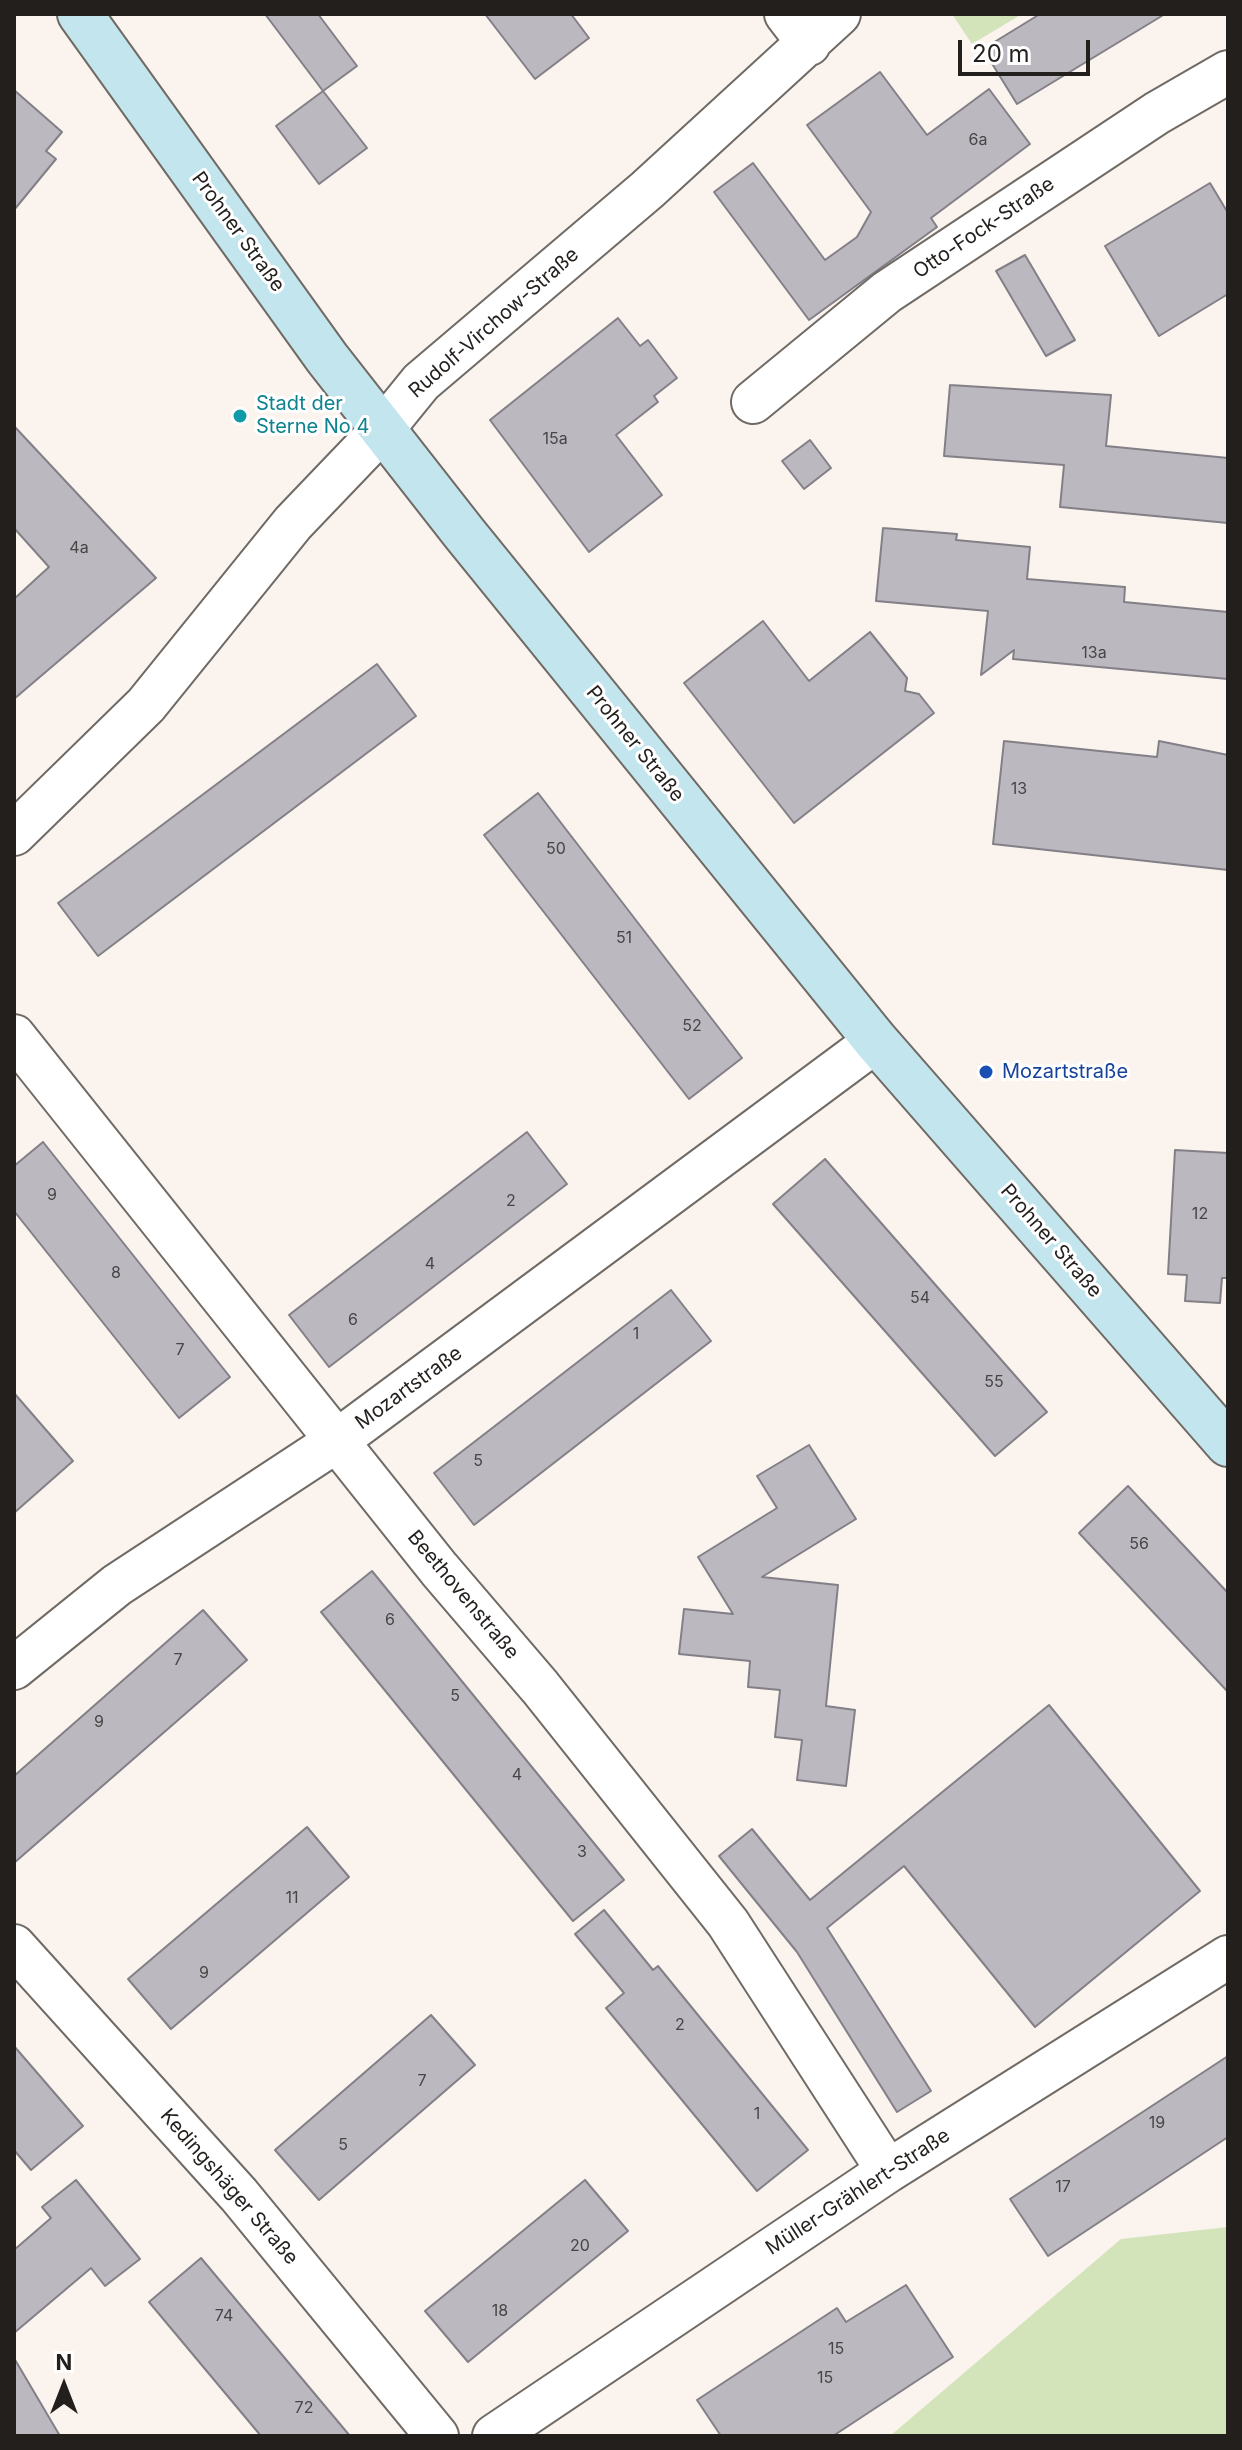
<!DOCTYPE html>
<meta charset="utf-8">
<style>
body{margin:0}
#map{position:relative;width:1242px;height:2450px;overflow:hidden;background:#fbf3ee;font-family:Inter,sans-serif}
canvas{display:block}
.frame{position:absolute;inset:0;border:16px solid #221f1d;pointer-events:none}
.north{position:absolute;left:24px;top:2346px;width:80px;height:80px;-webkit-text-stroke:6px #fff;paint-order:stroke;rotate:0deg;font-size:22px;font-weight:700;line-height:32px;text-align:center;color:#221f1d}
.north::after{content:'';display:block;margin:auto;width:28px;height:36px;background:#221f1d;clip-path:polygon(50% 0,100% 100%,50% 72%,0 100%)}
.scale{position:absolute;left:958px;top:40px;width:132px;height:36px;box-sizing:border-box;border:4px solid #221f1d;border-top:0;padding-left:10px;font-size:24px;line-height:28px;white-space:nowrap;color:#221f1d;-webkit-text-stroke:6px #fff;paint-order:stroke}
</style>
<div id="map">
<canvas width="1242" height="2450"></canvas>
<div class="frame"></div>
<div class="north">N</div>
<div class="scale">20 m</div>
</div>
<script>
const ctx = document.querySelector('canvas').getContext('2d');
ctx.lineJoin = 'round';
function fill(path, color) {
  ctx.fillStyle = color;
  ctx.fill(path, 'evenodd');
}
function poly(rows) {
  const path = new Path2D();
  for (const r of rows) {
    path.moveTo(r[0], r[1]);
    for (let i = 2; i < r.length; i += 2) path.lineTo(r[i], r[i + 1]);
  }
  return path;
}
function stroke(path, color, width, dash) {
  ctx.strokeStyle = color;
  ctx.lineWidth = width;
  ctx.lineCap = dash ? 'butt' : 'round';
  ctx.setLineDash(dash || []);
  ctx.stroke(path);
}
function drawText(font, color, halo, rows, align = 'center') {
  ctx.font = font + ' Inter,sans-serif';
  ctx.lineWidth = 6;
  ctx.setLineDash([]);
  ctx.textBaseline = 'middle';
  ctx.strokeStyle = halo;
  ctx.fillStyle = color;
  for (const [text, x, y, turn = 0] of rows) {
    ctx.save();
    ctx.translate(x, y);
    ctx.rotate((+turn || 0) * Math.PI / 180);
    ctx.textAlign = isNaN(turn) ? turn : align;
    if (halo) ctx.strokeText(text, 0, 0);
    ctx.fillText(text, 0, 0);
    ctx.restore();
  }
}
fill(poly([
 [952,14,1022,14,972,44],
 [1228,2227,1228,2436,890,2436,1121,2239]
]), '#d3e3ba');
const building = poly([
 [265,14,318,14,357,66,323,91,265,14],
 [485,14,571,14,589,38,535,79,485,14],
 [1040,14,1165,14,1017,104,983,49,1040,14],
 [880,72,927,135,989,89,1030,144,931,218,937,227,809,320,714,192,753,163,825,260,857,237,871,212,807,125,880,72],
 [14,90,62,132,46,151,56,159,14,210,14,90],
 [323,91,367,148,319,184,276,126,323,91],
 [1210,183,1228,213,1228,294,1159,336,1105,246,1210,183],
 [1025,255,1075,340,1046,356,996,271,1025,255],
 [618,318,640,346,648,340,677,378,654,396,658,402,616,435,662,495,589,552,490,420,618,318],
 [950,385,1111,395,1106,446,1228,458,1228,523,1060,507,1064,465,944,456,950,385],
 [14,426,156,578,14,699,14,599,49,567,14,528,14,426],
 [810,440,831,468,804,489,782,461,810,440],
 [883,528,957,534,956,540,1030,547,1027,579,1125,587,1124,602,1228,612,1228,679,1013,659,1014,650,981,675,988,611,876,601,883,528],
 [763,621,809,681,870,632,907,678,905,691,919,694,934,713,794,823,684,683,763,621],
 [377,664,416,716,98,956,58,903,377,664],
 [1004,741,1157,757,1159,741,1228,755,1228,870,993,844,1004,741],
 [538,793,742,1058,689,1099,484,835,538,793],
 [527,1132,567,1184,329,1367,289,1315,527,1132],
 [43,1142,230,1377,179,1418,14,1211,14,1166,43,1142],
 [1175,1150,1228,1153,1228,1278,1222,1278,1220,1303,1185,1301,1187,1275,1168,1274,1175,1150],
 [825,1159,1047,1412,995,1456,773,1204,825,1159],
 [671,1290,711,1341,474,1525,434,1473,671,1290],
 [14,1393,73,1461,14,1513,14,1393],
 [809,1445,856,1519,762,1577,838,1585,826,1706,855,1710,846,1786,797,1780,802,1740,775,1737,780,1690,748,1687,750,1661,679,1654,684,1609,733,1614,698,1557,777,1508,757,1476,809,1445],
 [1128,1486,1228,1593,1228,1692,1079,1533,1128,1486],
 [372,1571,624,1880,573,1921,321,1612,372,1571],
 [203,1610,247,1660,14,1863,14,1776,203,1610],
 [1049,1705,1200,1891,1035,2027,904,1866,827,1928,931,2091,897,2112,797,1952,719,1856,752,1829,810,1900,1049,1705],
 [307,1827,349,1877,171,2029,128,1979,307,1827],
 [604,1910,653,1970,658,1966,808,2150,757,2191,606,2008,624,1993,575,1934,604,1910],
 [431,2015,475,2065,319,2200,275,2150,431,2015],
 [14,2046,83,2126,31,2170,14,2150,14,2046],
 [1228,2056,1228,2137,1048,2256,1010,2199,1228,2056],
 [76,2180,140,2259,105,2286,91,2268,14,2333,14,2250,51,2218,42,2207,76,2180],
 [585,2180,628,2231,468,2362,425,2311,585,2180],
 [201,2258,350,2436,261,2436,149,2302,201,2258],
 [906,2285,953,2357,833,2436,721,2436,697,2400,837,2308,846,2322,906,2285],
 [14,2358,60,2436,14,2436,14,2358]
]);
fill(building, '#bbb8bf');
stroke(building, '#827f86', 2);
const street = poly([
 [786,14,809,44],
 [753,402,887,292,1157,113,1228,72],
 [14,834,146,705,293,523,382,430,421,382,647,190,839,14],
 [14,1036,439,1569,540,1687,728,1923,888,2171],
 [14,1668,117,1585,338,1440,876,1041],
 [14,1946,239,2195,437,2436],
 [494,2436,888,2171,1228,1957]
]);
const secondary = poly([
 [80,14,327,358,464,533,876,1041,1228,1444]
]);
stroke(street, '#706a65', 46);
stroke(secondary, '#706a65', 48);
stroke(street, '#fff', 42);
stroke(secondary, '#c2e5ee', 44);
for (const [x, y, r, color] of [
 [240,416,8,"#0f9aa8"],
 [986,1072,8,"#1a4fb4"]
]) {
  const dot = new Path2D();
  dot.arc(x, y, r, 0, 2 * Math.PI);
  ctx.fillStyle = color;
  ctx.fill(dot);
  stroke(dot, '#fff', 3);
}
drawText('16px', '#484546', null, [
 ["6a",978,140],
 ["15a",555,439],
 ["4a",79,548],
 ["13a",1094,653],
 ["13",1019,789],
 ["50",556,849],
 ["51",624,938],
 ["52",692,1026],
 ["9",52,1195],
 ["2",511,1201],
 ["12",1200,1214],
 ["4",430,1264],
 ["8",116,1273],
 ["54",920,1298],
 ["6",353,1320],
 ["1",636,1334],
 ["7",180,1350],
 ["55",994,1382],
 ["5",478,1461],
 ["56",1139,1544],
 ["6",390,1620],
 ["7",178,1660],
 ["5",455,1696],
 ["9",99,1722],
 ["4",517,1775],
 ["3",582,1852],
 ["11",292,1898],
 ["9",204,1973],
 ["2",680,2025],
 ["7",422,2081],
 ["1",757,2114],
 ["19",1157,2123],
 ["5",343,2145],
 ["17",1063,2187],
 ["20",580,2246],
 ["18",500,2311],
 ["74",224,2316],
 ["15",836,2349],
 ["15",825,2378],
 ["72",304,2408]
]);
drawText('20px', '#221f1d', '#fff', [
 ["Otto-Fock-Straße",984,228,-34],
 ["Prohner Straße",238,232,54],
 ["Rudolf-Virchow-Straße",494,323,-41],
 ["Prohner Straße",635,744,51],
 ["Prohner Straße",1051,1241,49],
 ["Mozartstraße",409,1388,-36],
 ["Beethovenstraße",463,1595,50],
 ["Kedingshäger Straße",229,2187,49],
 ["Müller-Grählert-Straße",858,2192,-33]
]);
drawText('20px', '#0d838f', '#fff', [
 ["Stadt der",256,404],
 ["Sterne No 4",256,427]
], 'left');
drawText('20px', '#164399', '#fff', [
 ["Mozartstraße",1002,1072]
], 'left');
</script>
